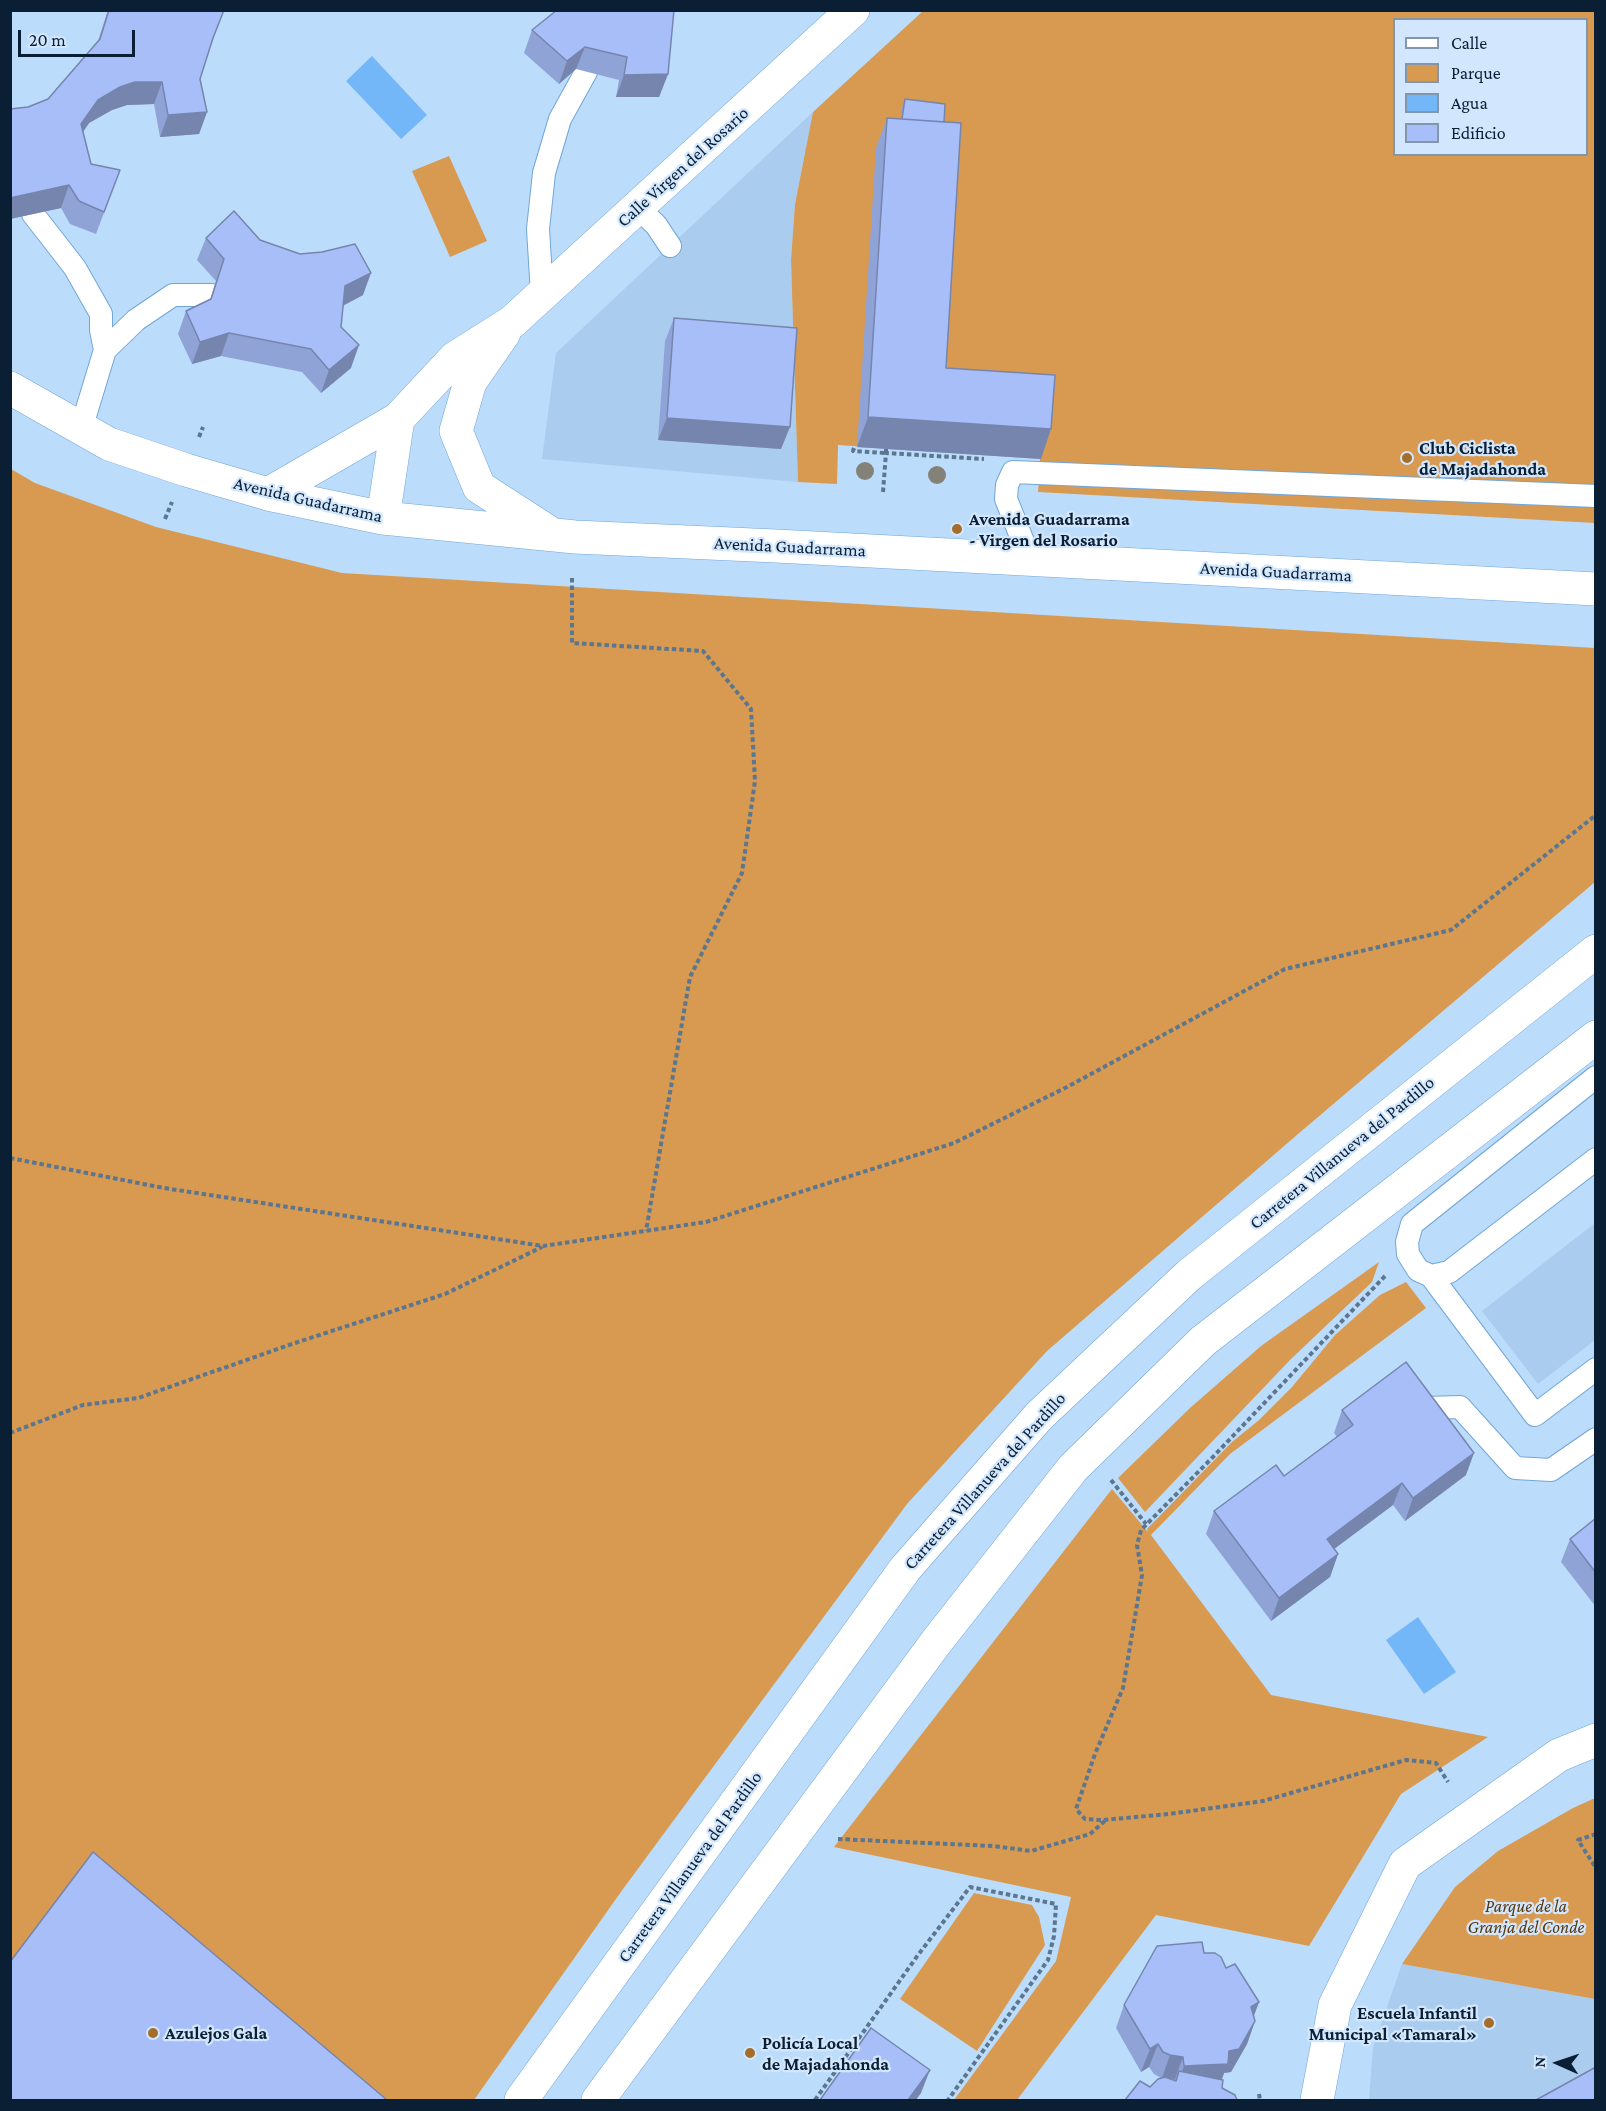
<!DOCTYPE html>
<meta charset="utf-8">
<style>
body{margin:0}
#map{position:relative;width:1606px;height:2111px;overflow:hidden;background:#bcdcfb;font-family:"Crimson Pro",serif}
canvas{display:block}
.frame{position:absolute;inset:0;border:12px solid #0a1f33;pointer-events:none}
.legend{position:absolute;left:1393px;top:18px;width:195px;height:138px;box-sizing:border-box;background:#d2e7fd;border:2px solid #8297ac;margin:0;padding:8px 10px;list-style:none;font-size:18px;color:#0a1f33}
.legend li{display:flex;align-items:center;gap:12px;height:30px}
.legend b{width:30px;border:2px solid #8297ac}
.north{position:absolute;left:1528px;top:2033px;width:60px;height:60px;-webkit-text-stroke:4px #d2e7fd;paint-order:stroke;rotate:273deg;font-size:16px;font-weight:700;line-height:24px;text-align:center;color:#0a1f33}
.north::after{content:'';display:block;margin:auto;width:21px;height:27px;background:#0a1f33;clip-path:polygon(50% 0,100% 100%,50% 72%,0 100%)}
.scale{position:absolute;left:18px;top:30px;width:117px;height:27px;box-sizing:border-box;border:3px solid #0a1f33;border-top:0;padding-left:8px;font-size:18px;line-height:21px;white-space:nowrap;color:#0a1f33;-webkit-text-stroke:4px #d2e7fd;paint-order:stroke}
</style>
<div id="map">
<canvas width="1606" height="2111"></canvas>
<div class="frame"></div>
<ul class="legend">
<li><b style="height:8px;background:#fff"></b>Calle</li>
<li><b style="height:16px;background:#d89a50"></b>Parque</li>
<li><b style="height:16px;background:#73b7f8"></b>Agua</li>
<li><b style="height:16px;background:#a7bef9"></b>Edificio</li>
</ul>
<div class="north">N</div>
<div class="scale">20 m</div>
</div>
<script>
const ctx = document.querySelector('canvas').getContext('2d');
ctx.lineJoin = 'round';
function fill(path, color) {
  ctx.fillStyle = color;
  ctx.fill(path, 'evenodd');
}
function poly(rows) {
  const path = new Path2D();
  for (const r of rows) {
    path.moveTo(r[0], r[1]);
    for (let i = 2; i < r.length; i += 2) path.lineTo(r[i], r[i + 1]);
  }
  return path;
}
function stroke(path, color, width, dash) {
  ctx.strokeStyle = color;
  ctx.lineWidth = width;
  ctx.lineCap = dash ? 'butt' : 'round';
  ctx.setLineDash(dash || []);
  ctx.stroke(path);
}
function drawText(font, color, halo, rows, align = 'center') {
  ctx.font = font + ' "Crimson Pro",serif';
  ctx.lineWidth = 4.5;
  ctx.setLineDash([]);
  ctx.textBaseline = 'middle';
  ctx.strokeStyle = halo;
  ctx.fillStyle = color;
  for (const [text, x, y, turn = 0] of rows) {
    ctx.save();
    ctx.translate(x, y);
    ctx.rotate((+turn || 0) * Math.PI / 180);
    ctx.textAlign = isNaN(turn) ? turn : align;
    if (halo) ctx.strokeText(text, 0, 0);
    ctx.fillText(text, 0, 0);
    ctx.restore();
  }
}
fill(poly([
 [813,112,795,204,791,260,798,482,542,459,556,353],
 [1595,1223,1595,1340,1538,1384,1482,1311],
 [1402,1964,1595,1999,1595,2100,1369,2100,1373,2047]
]), '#aaccef');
fill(poly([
 [923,11,1595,11,1595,523,1038,492,1040,458,838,445,837,484,798,482,791,260,795,204,813,112],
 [1394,20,1586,20,1586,154,1394,154],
 [449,156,487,241,450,257,412,171],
 [11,469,35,483,156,527,342,573,1595,648,1595,882,1298,1134,1047,1351,907,1504,623,1889,474,2100,375,2100,11,1966],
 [1379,1262,1372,1282,1290,1360,1145,1512,1118,1478,1190,1408,1261,1346],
 [1406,1282,1426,1308,1230,1454,1151,1535,1271,1695,1488,1737,1401,1794,1309,1946,1156,1915,1017,2100,954,2100,1056,1961,1071,1897,834,1847,1112,1489,1148,1532,1147,1529,1232,1442,1259,1420,1292,1387,1335,1335,1380,1295],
 [1595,1798,1595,1999,1402,1964,1455,1887,1498,1851,1573,1808],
 [974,1893,1032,1905,1039,1917,1045,1945,977,2051,900,1999]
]), '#d89a50');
fill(poly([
 [372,56,427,115,401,139,346,81],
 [1418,1617,1456,1672,1424,1694,1386,1640]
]), '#73b7f8');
const lane = poly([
 [638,208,656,225,670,246],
 [33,214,75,268,101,314,101,330,105,350],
 [542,294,538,229,544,173,560,119,586,72],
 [81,429,105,350,136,320,173,295,212,295],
 [1030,559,1006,499,1007,485,1013,472,1596,496],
 [1596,1077,1412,1224,1407,1242,1408,1254,1418,1270,1431,1276,1449,1272,1596,1159],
 [1431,1276,1535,1415,1596,1369],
 [1426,1408,1460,1407,1515,1468,1551,1470,1596,1439]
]);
const street = poly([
 [504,333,470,382,456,431,479,487,547,531],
 [10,388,109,444,186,470,268,494,383,518,575,537,776,546,1596,589],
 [268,494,398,419,455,358,512,322,853,10],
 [383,518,398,419],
 [1317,2100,1335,2005,1405,1864,1559,1755,1596,1740]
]);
const secondary = poly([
 [521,2100,905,1569,1039,1416,1189,1275,1596,951],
 [598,2100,937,1641,1073,1468,1203,1341,1596,1037]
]);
stroke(lane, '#71a6d8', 24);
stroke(street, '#71a6d8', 34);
stroke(secondary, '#71a6d8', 34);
stroke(poly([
 [199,437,203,427],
 [854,448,853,451,886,453,886,449],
 [883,492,886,453,984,459],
 [165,519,172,502],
 [572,578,572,643,703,651,751,709,755,781,742,873,690,977,646,1231],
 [10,1158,164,1188,543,1246,706,1222,954,1143,1067,1087,1285,969,1451,930,1596,815],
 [1385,1276,1211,1459,1141,1530,1137,1545,1142,1575,1123,1688,1095,1754,1076,1809,1085,1819,1103,1820,1169,1814,1263,1801,1406,1760,1436,1763,1448,1782],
 [10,1433,83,1405,138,1398,292,1344,445,1294,542,1247],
 [1111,1480,1146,1524],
 [1596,1834,1578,1840,1596,1868],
 [838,1839,993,1846,1031,1851,1090,1834,1107,1819],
 [1259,2094,1260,2100],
 [815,2100,918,1955,970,1887,1056,1904,1054,1936,1048,1960,948,2100]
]), '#5c768f', 4, [4.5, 3]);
stroke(lane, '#fff', 22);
stroke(street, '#fff', 33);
stroke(secondary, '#fff', 33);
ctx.fillStyle = '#848179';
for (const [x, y] of [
 [865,471],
 [937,475]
]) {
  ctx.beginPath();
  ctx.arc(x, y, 9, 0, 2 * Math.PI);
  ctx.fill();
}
fill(poly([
 [108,10,224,10,211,45,200,79,207,112,199,134,160,137,154,104,127,105,112,110,89,123,83,132,91,164,120,170,96,234,70,224,61,208,10,219,10,109,28,107,48,99,98,41],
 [557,10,668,74,659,97,616,97,619,80,576,69,559,84,524,53,532,30],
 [905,99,944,122,946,368,1041,459,857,447,876,148,887,118,901,119,902,107],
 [206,238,260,240,363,295,343,306,341,327,351,368,321,393,302,372,221,356,192,364,178,334,186,311,210,300,216,281,197,260],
 [674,318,781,449,658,440,665,341],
 [1342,1410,1466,1475,1405,1521,1393,1505,1334,1549,1338,1554,1330,1577,1271,1621,1206,1534,1214,1511,1284,1476,1337,1437,1334,1433],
 [1596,1518,1596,1607,1561,1562,1570,1539],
 [1204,1953,1226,1968,1259,2002,1254,2016,1255,2021,1247,2044,1231,2072,1224,2073,1222,2079,1150,2087,1161,2078,1154,2074,1149,2067,1141,2072,1116,2028,1124,2005]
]), '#90a3d6');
fill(poly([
 [585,47,576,69,559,84,567,61],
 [668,74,659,97,616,97,624,75],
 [135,82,162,82,154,104,127,105,112,110,89,123,73,147,81,124,98,100,120,87],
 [207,112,199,134,160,137,168,115],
 [69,185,61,208,10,219,10,198],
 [371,273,363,295,336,309,345,286],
 [229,333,221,356,192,364,200,342],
 [359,345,351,368,321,393,329,370],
 [868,417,1051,429,1041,459,857,447],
 [667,418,790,427,781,449,658,440],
 [1474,1453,1466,1475,1405,1521,1413,1498],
 [1402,1483,1393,1505,1318,1561,1327,1539],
 [1338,1554,1330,1577,1271,1621,1279,1598],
 [1259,2002,1250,2025,1251,2007],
 [1255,2021,1247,2044,1231,2072,1224,2073,1219,2087,1176,2089,1184,2066,1229,2051],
 [1158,2044,1149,2067,1141,2072,1150,2049],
 [1170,2055,1183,2057,1175,2079,1162,2078],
 [930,2070,921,2093,916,2100,908,2100]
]), '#7585ae');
const building = poly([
 [109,10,224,10,213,38,200,79,207,112,168,115,162,82,135,82,120,87,98,100,81,124,91,164,120,170,104,212,79,201,69,185,10,198,10,109,28,107,48,99,100,39,109,10],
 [557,10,674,10,668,74,624,75,627,57,585,47,567,61,532,30,557,10],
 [905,99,945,104,944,122,902,119,905,99],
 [887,118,961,123,946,368,1055,375,1051,429,868,417,887,118],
 [234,211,260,240,300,254,322,252,355,244,371,273,345,286,341,327,359,345,329,370,311,349,229,333,200,342,186,311,211,299,224,259,206,238,234,211],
 [674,318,797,328,790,427,667,418,674,318],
 [1406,1362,1474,1453,1413,1498,1402,1483,1327,1539,1338,1554,1279,1598,1214,1511,1276,1465,1284,1476,1353,1425,1342,1410,1406,1362],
 [1596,1518,1596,1573,1570,1539,1596,1518],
 [93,1852,387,2100,10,2100,10,1962,93,1852],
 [1202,1942,1204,1953,1215,1953,1221,1957,1226,1968,1235,1964,1259,2002,1251,2007,1255,2021,1239,2049,1229,2051,1228,2064,1184,2066,1183,2057,1170,2055,1163,2052,1158,2044,1150,2049,1124,2005,1157,1946,1202,1942],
 [871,2028,930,2070,908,2100,820,2100,871,2028],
 [1596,2067,1596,2100,1536,2100,1596,2067],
 [1179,2071,1223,2080,1222,2088,1235,2095,1237,2100,1125,2100,1140,2081,1150,2087,1158,2079,1165,2077,1176,2081,1179,2071]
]);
fill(building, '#a7bef9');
stroke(building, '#7585ae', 1.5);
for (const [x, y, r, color] of [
 [1407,458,6,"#a46d29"],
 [957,529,6,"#a46d29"],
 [1489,2023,6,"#a46d29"],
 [153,2033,6,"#a46d29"],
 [750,2053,6,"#a46d29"]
]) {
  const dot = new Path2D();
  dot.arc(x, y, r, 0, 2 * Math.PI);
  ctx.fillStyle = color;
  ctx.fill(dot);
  stroke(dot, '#d2e7fd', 2);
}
drawText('18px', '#0a1f33', '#d2e7fd', [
 ["Calle Virgen del Rosario",683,167,-42],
 ["Avenida Guadarrama",308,500,13],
 ["Avenida Guadarrama",790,547,3],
 ["Avenida Guadarrama",1276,572,3],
 ["Carretera Villanueva del Pardillo",1342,1153,-39],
 ["Carretera Villanueva del Pardillo",985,1481,-48],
 ["Carretera Villanueva del Pardillo",690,1867,-54]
]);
drawText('bold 18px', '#0a1f33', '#d2e7fd', [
 ["Club Ciclista",1419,448],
 ["de Majadahonda",1419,469],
 ["Avenida Guadarrama",969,519],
 ["- Virgen del Rosario",969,540],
 ["Escuela Infantil",1477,2013,"right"],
 ["Municipal «Tamaral»",1477,2034,"right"],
 ["Azulejos Gala",165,2033],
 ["Policía Local",762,2043],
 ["de Majadahonda",762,2064]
], 'left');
drawText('italic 18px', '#57370e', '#d2e7fd', [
 ["Parque de la",1526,1906],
 ["Granja del Conde",1526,1927]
]);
</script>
